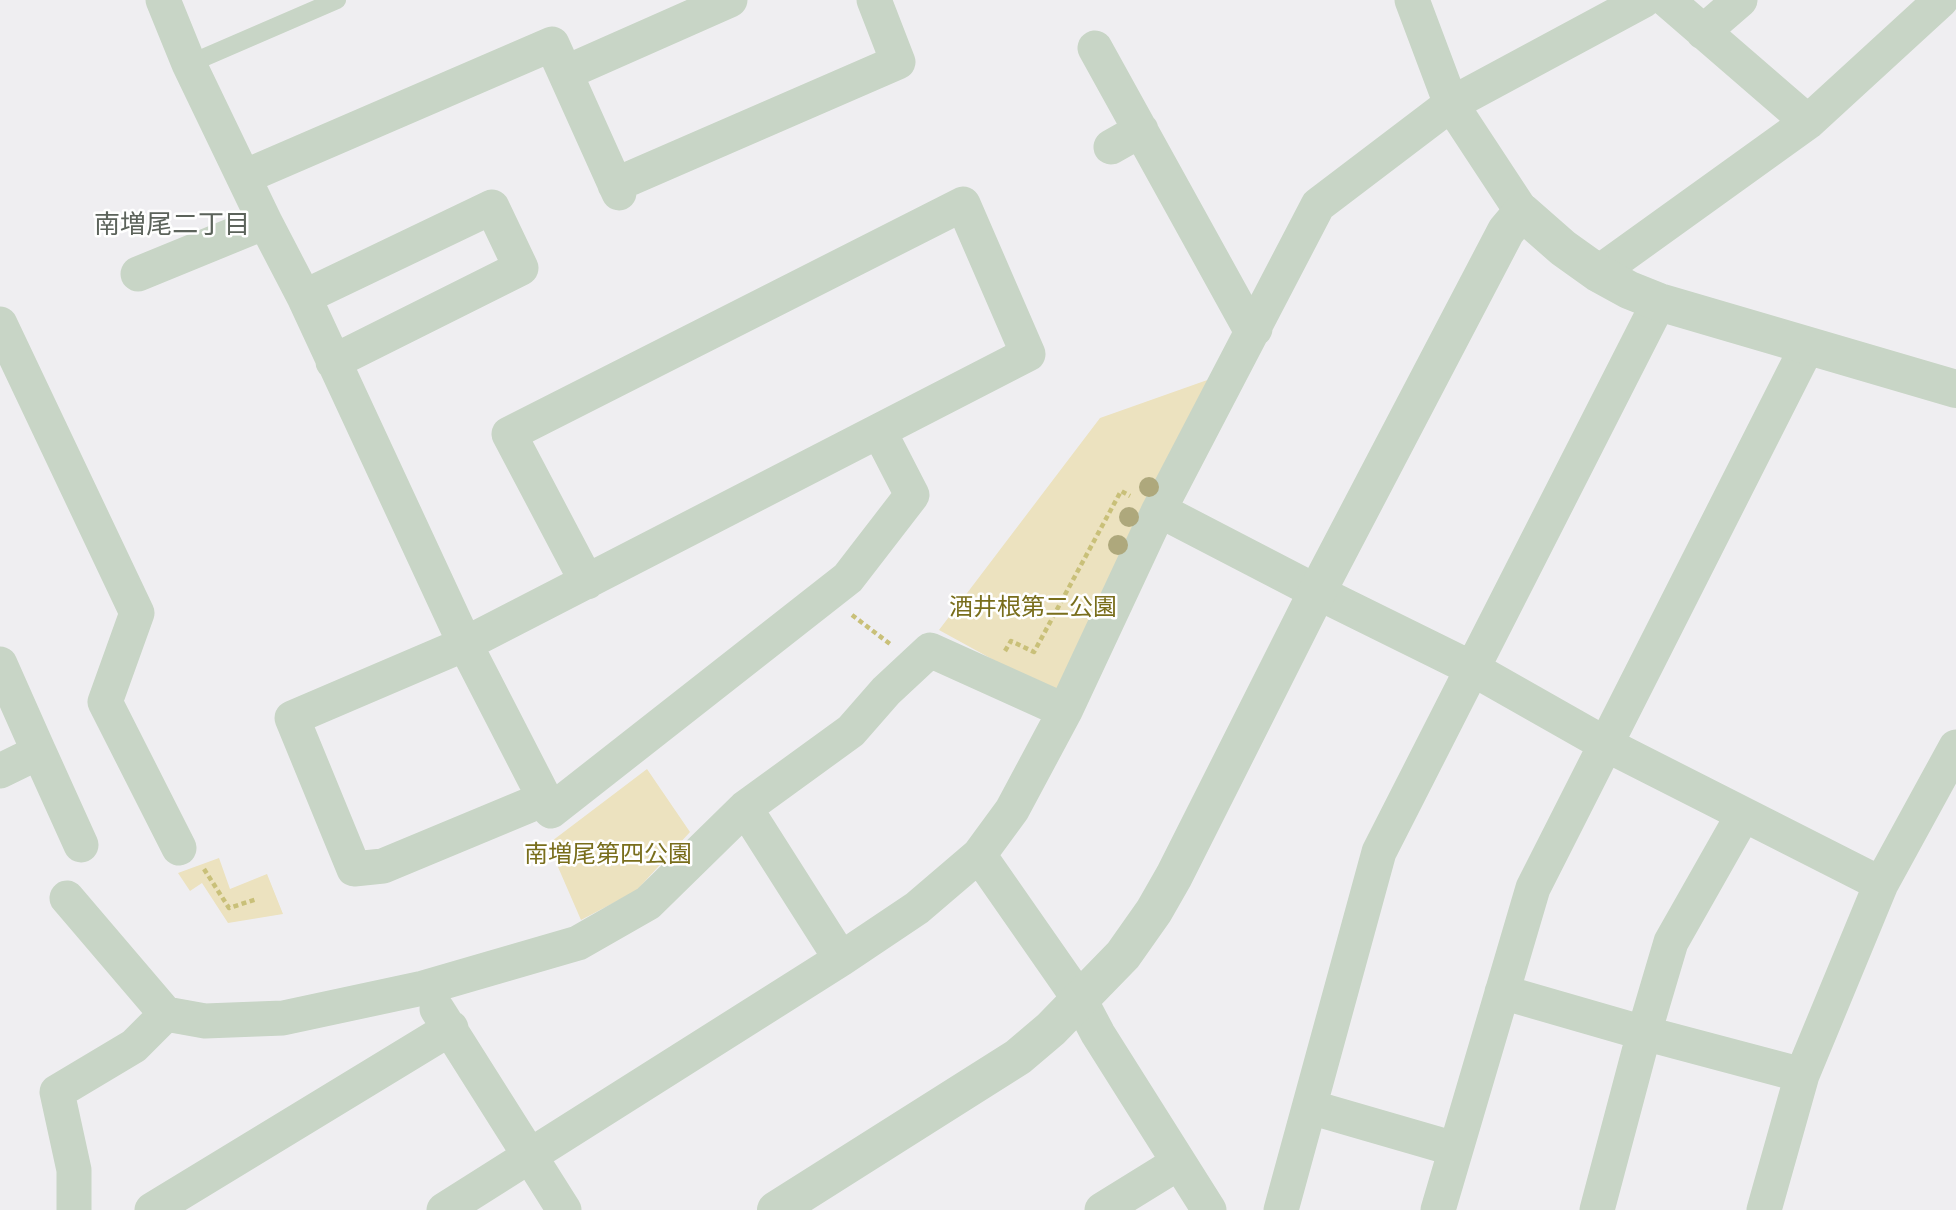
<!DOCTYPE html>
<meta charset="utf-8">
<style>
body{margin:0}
canvas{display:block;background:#efeef1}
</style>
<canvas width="1956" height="1210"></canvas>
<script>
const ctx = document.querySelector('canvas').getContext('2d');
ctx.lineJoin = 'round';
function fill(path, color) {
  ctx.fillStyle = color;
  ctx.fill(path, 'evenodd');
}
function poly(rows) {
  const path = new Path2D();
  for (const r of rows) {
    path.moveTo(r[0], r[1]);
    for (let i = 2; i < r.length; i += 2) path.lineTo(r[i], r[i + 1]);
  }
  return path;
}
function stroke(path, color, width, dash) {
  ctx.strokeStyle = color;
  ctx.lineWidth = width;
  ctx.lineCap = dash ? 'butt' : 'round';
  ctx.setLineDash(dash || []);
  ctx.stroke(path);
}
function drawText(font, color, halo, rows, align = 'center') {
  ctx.font = font + ' "Fira Sans","Noto Sans JP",sans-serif';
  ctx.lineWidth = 5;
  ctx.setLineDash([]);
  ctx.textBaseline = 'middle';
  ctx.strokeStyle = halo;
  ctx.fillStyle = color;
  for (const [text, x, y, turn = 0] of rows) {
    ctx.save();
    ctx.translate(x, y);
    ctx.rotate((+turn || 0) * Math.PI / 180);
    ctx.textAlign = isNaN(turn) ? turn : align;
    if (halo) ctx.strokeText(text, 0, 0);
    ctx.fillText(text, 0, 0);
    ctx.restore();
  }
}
fill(poly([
 [1213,378,1062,688,1052,692,939,630,1100,418],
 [647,769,690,832,636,891,581,920,548,844],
 [219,858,230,889,267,874,283,914,228,923,202,883,190,891,178,873]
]), '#ece2bf');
stroke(poly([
 [852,615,890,644],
 [1005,651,1011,641,1034,652,1121,491,1130,496],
 [204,869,229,908,257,899]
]), '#c9c079', 4.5, [5, 3.5]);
stroke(poly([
 [189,64,337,0]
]), '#c8d5c6', 18);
stroke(poly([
 [163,0,189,64,265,222,304,297,465,644,551,811,848,578,912,495,879,431],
 [1412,0,1451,104,1522,212],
 [1667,0,1808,122],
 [1703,32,1740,0],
 [1095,48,1247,323,1255,329],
 [565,73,730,0],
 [1111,147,1141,130],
 [244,177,552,44,619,193],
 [615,185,898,62,874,0],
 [1598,273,1808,122,1941,0],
 [138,274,265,222],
 [304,297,492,207,521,268,333,362],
 [0,324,137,613,105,702,179,848],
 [1159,510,1317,592,1473,669,1607,745,1881,884],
 [0,664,39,752,0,771],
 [39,752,81,845],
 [544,799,383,866,354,869,292,718,465,644,1028,354,963,204,509,434,587,582],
 [745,808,841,959],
 [979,855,1080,1000,1098,1034,1209,1210],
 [67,898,166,1014,205,1021,283,1018,423,988,578,943,648,903,745,808,851,731,886,691,930,650,1065,711],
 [1502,992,1644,1033,1802,1075],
 [437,1009,564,1210],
 [1310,1107,1455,1149],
 [74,1210,74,1170,57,1092,134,1046,166,1014],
 [152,1210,451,1028],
 [444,1210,841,959,917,908,979,855,1012,810,1065,711,1159,510,1318,205,1451,104,1644,0],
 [1102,1210,1178,1163],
 [1281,1210,1379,852,1659,302],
 [1438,1210,1533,888,1807,347],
 [1597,1210,1644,1033,1671,942,1743,815],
 [1764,1210,1802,1075,1881,884,1956,747]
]), '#c8d5c6', 35);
stroke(poly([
 [776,1210,1018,1057,1051,1029,1123,955,1154,911,1174,876,1317,592,1506,231,1522,212,1563,248,1598,273,1629,290,1659,302,1956,389]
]), '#c8d5c6', 38);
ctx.fillStyle = '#aea87c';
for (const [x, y] of [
 [1149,487],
 [1129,517],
 [1118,545]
]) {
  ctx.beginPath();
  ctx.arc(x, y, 10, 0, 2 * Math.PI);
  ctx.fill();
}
drawText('24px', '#796e1c', '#fff', [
 ["酒井根第二公園",1033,608],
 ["南増尾第四公園",608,855]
]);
drawText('26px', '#5c635b', '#fff', [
 ["南増尾二丁目",172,226]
]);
</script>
